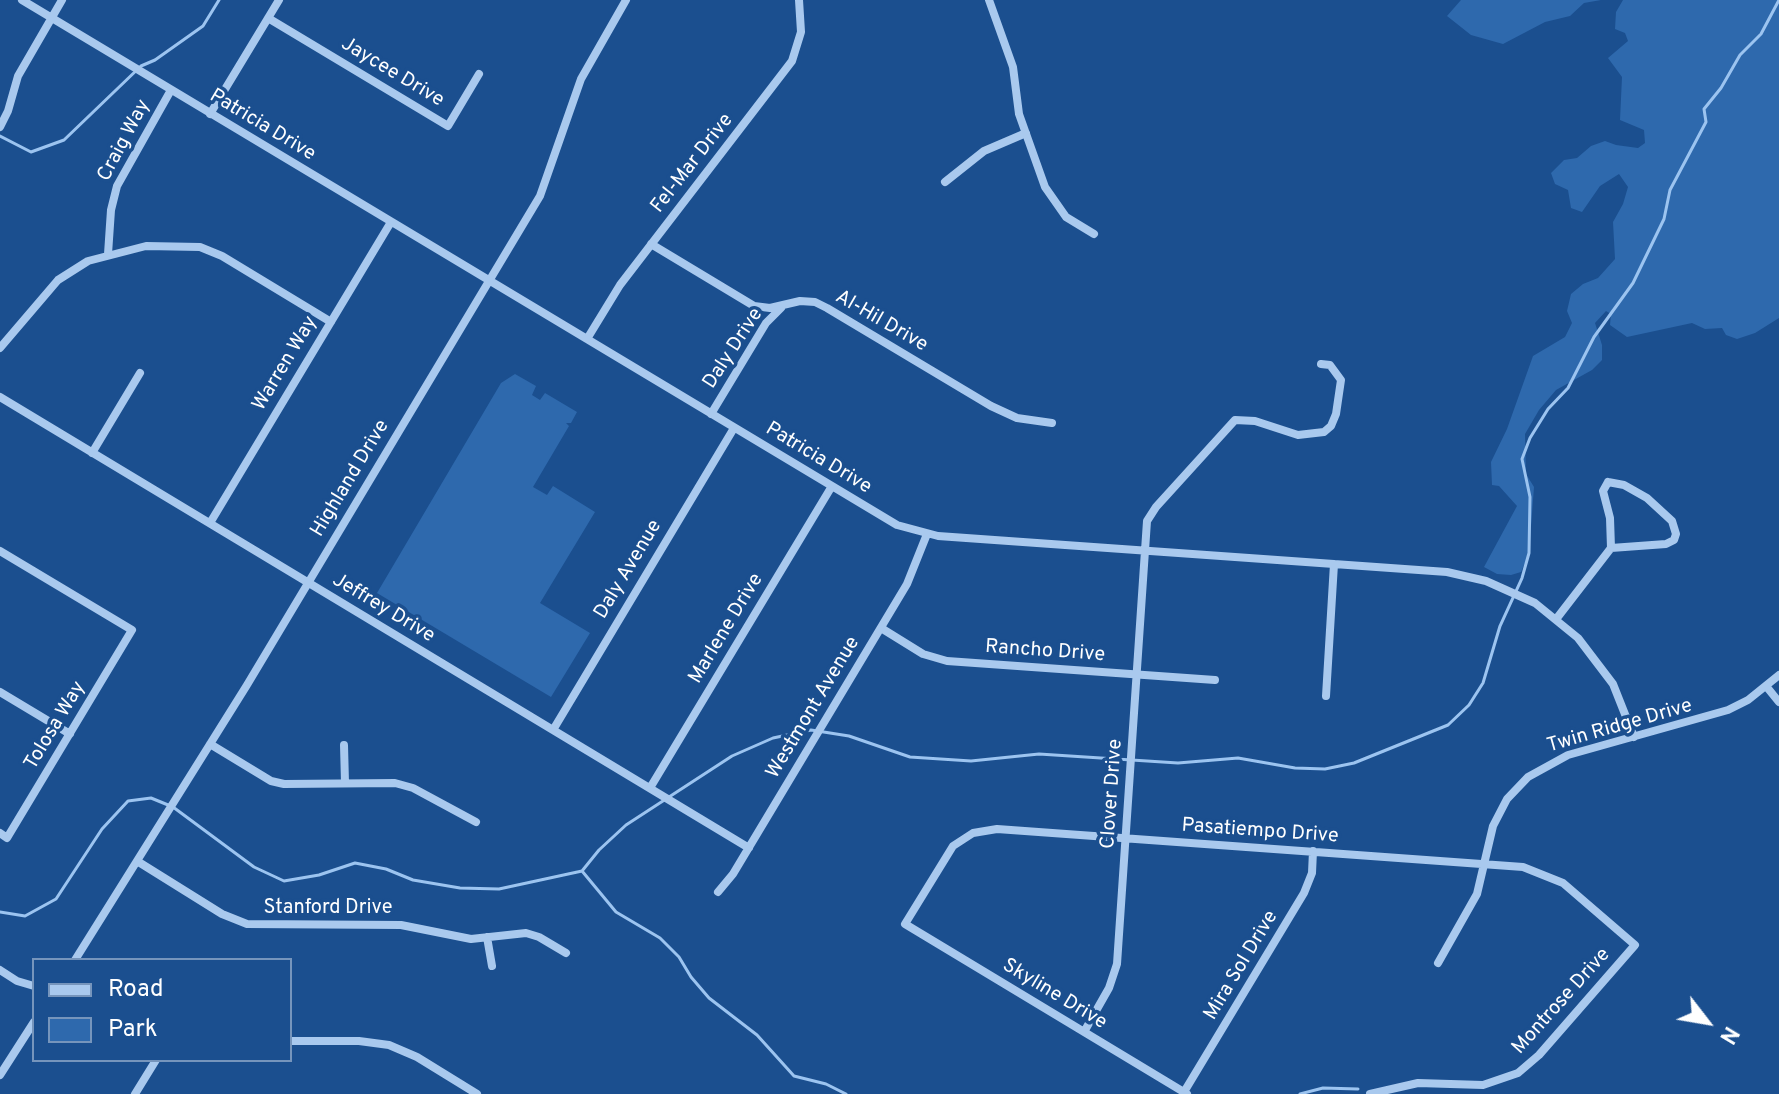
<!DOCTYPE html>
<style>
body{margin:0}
#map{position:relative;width:1779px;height:1094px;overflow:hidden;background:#1b4f8f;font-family:Overpass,sans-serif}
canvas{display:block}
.legend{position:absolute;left:32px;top:958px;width:260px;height:104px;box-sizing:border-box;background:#1b4f8f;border:2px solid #7695bc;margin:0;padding:10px 14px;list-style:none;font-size:24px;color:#fff}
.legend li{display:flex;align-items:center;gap:16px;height:40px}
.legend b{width:40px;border:2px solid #7695bc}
.north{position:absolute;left:1667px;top:982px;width:80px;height:80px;-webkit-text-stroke:6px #1b4f8f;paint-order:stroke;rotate:121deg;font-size:22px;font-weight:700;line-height:32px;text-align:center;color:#fff}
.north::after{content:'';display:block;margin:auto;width:28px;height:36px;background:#fff;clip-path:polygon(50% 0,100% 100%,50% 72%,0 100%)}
</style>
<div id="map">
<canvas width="1779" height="1094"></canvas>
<ul class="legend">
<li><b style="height:10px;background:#a9c9ee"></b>Road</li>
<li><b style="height:22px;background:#2e69ad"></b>Park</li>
</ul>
<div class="north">N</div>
</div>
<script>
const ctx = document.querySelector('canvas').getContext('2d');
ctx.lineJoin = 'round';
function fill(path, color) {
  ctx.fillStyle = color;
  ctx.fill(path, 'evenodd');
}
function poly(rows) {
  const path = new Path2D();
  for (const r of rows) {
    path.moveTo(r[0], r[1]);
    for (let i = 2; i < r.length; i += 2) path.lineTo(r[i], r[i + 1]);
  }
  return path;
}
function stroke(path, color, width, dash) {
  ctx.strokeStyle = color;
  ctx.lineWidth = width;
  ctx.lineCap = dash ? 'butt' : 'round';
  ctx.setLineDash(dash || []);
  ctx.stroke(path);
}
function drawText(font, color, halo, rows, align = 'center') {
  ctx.font = font + ' Overpass,sans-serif';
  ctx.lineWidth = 7;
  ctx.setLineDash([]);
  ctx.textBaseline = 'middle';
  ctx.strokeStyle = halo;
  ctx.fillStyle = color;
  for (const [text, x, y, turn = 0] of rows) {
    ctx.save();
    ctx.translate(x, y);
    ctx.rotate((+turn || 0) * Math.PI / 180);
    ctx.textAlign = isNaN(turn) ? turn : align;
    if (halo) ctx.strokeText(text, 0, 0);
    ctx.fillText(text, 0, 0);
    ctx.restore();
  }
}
fill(poly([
 [1461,0,1601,0,1584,3,1570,16,1545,22,1503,44,1471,35,1447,16],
 [1623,0,1779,0,1779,318,1755,333,1737,339,1726,335,1722,328,1705,329,1692,323,1627,337,1610,325,1611,314,1606,311,1595,323,1602,345,1602,360,1592,370,1556,390,1539,410,1525,434,1526,474,1534,487,1529,553,1521,572,1511,575,1497,574,1484,567,1517,506,1499,486,1492,485,1491,462,1507,429,1533,356,1565,337,1572,323,1567,311,1571,294,1583,284,1598,278,1615,259,1613,222,1623,204,1628,187,1619,174,1600,186,1582,212,1571,208,1568,190,1555,184,1551,173,1564,160,1577,158,1591,146,1605,141,1616,145,1638,148,1645,143,1644,130,1620,120,1622,77,1608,58,1628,41,1625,33,1615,29,1616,12],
 [515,374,536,386,532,395,540,400,545,393,577,412,571,423,566,423,569,426,533,487,547,495,553,486,595,512,540,603,590,633,551,697,377,593,501,383]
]), '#2e69ad');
stroke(poly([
 [0,136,31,152,64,140,141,66,155,60,203,26,219,0],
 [582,871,616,912,660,938,679,957,691,977,709,998,757,1035,794,1076,826,1084,846,1094],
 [0,912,25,916,56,899,102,829,128,801,151,798,173,807,254,867,284,881,319,875,355,863,386,869,413,880,460,888,499,889,582,871,599,850,626,825,732,756,773,738,811,730,849,736,910,757,971,761,1039,754,1178,763,1238,758,1295,768,1325,769,1354,763,1448,725,1469,705,1483,683,1500,626,1522,578,1529,553,1530,497,1522,459,1530,438,1548,409,1568,388,1594,337,1633,283,1664,219,1670,190,1706,122,1704,109,1721,88,1740,55,1761,34,1779,0],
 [1300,1094,1323,1088,1358,1089]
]), '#9cc4f0', 3);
stroke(poly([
 [22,0,897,525,938,536,1447,572,1486,581,1535,603,1578,638,1613,684,1634,737],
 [989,0,1013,67,1019,114,1045,187,1066,217,1094,234],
 [268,18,448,126,479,74],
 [210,114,279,0],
 [0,127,8,111,18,76,62,0],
 [945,182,984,151,1026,133],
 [651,244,754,306,770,308,800,301,815,302,827,308,991,406,1017,418,1052,423],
 [108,254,111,210,117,186,171,90],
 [587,339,620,285,792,61,801,32,799,0],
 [0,348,58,280,88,261,146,246,200,247,222,256,331,322],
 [0,397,749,848],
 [711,414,766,323,781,308],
 [92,453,140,373],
 [1608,482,1624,485,1647,498,1672,521,1676,534,1674,540,1666,544,1611,548,1610,518,1603,491,1608,482],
 [210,523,391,222],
 [0,551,132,630,7,838,0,833],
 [1557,618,1611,548],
 [881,628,923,654,947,661,1215,680],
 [1766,686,1779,702],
 [0,692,70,734],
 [1326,696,1334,564],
 [553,730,734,428],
 [210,744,271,781,284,784,395,783,413,788,476,822],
 [344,745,345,783],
 [650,788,832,486],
 [137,861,222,914,247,924,401,925,471,939,526,933,539,937,566,953],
 [718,892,733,874,907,584,927,534],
 [487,937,492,966],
 [75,960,247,685,540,196,581,79,626,0],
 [1438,963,1477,894,1493,826,1507,799,1528,777,1568,755,1728,710,1748,700,1779,675],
 [0,970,17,981,34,986],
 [1084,1032,1109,988,1117,964,1147,521,1156,507,1235,420,1255,421,1298,435,1324,432,1331,426,1336,414,1341,380,1330,365,1321,364],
 [290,1041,359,1041,389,1045,417,1057,477,1094],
 [0,1075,34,1022],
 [1184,1092,1304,893,1312,873,1313,851],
 [135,1094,156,1060],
 [1187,1094,905,924,953,846,973,833,997,829,1523,867,1563,883,1635,945,1539,1055,1518,1073,1483,1085,1418,1083,1370,1094]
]), '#a9c9ee', 8);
drawText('20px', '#fff', '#1b4f8f', [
 ["Jaycee Drive",392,73,31],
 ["Patricia Drive",262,126,31],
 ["Craig Way",125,141,-62],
 ["Fel-Mar Drive",693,164,-52],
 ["Al-Hil Drive",881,322,30],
 ["Daly Drive",734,349,-57],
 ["Warren Way",286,364,-59],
 ["Patricia Drive",818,459,31],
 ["Highland Drive",351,479,-59],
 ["Daly Avenue",629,570,-59],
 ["Jeffrey Drive",383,609,31],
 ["Marlene Drive",727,629,-59],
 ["Rancho Drive",1045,652,4],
 ["Westmont Avenue",814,708,-59],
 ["Tolosa Way",56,726,-59],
 ["Twin Ridge Drive",1620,727,-16],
 ["Clover Drive",1113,794,-86],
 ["Pasatiempo Drive",1260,832,4],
 ["Stanford Drive",328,909],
 ["Mira Sol Drive",1242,966,-59],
 ["Skyline Drive",1054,995,31],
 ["Montrose Drive",1562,1002,-48]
]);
</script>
